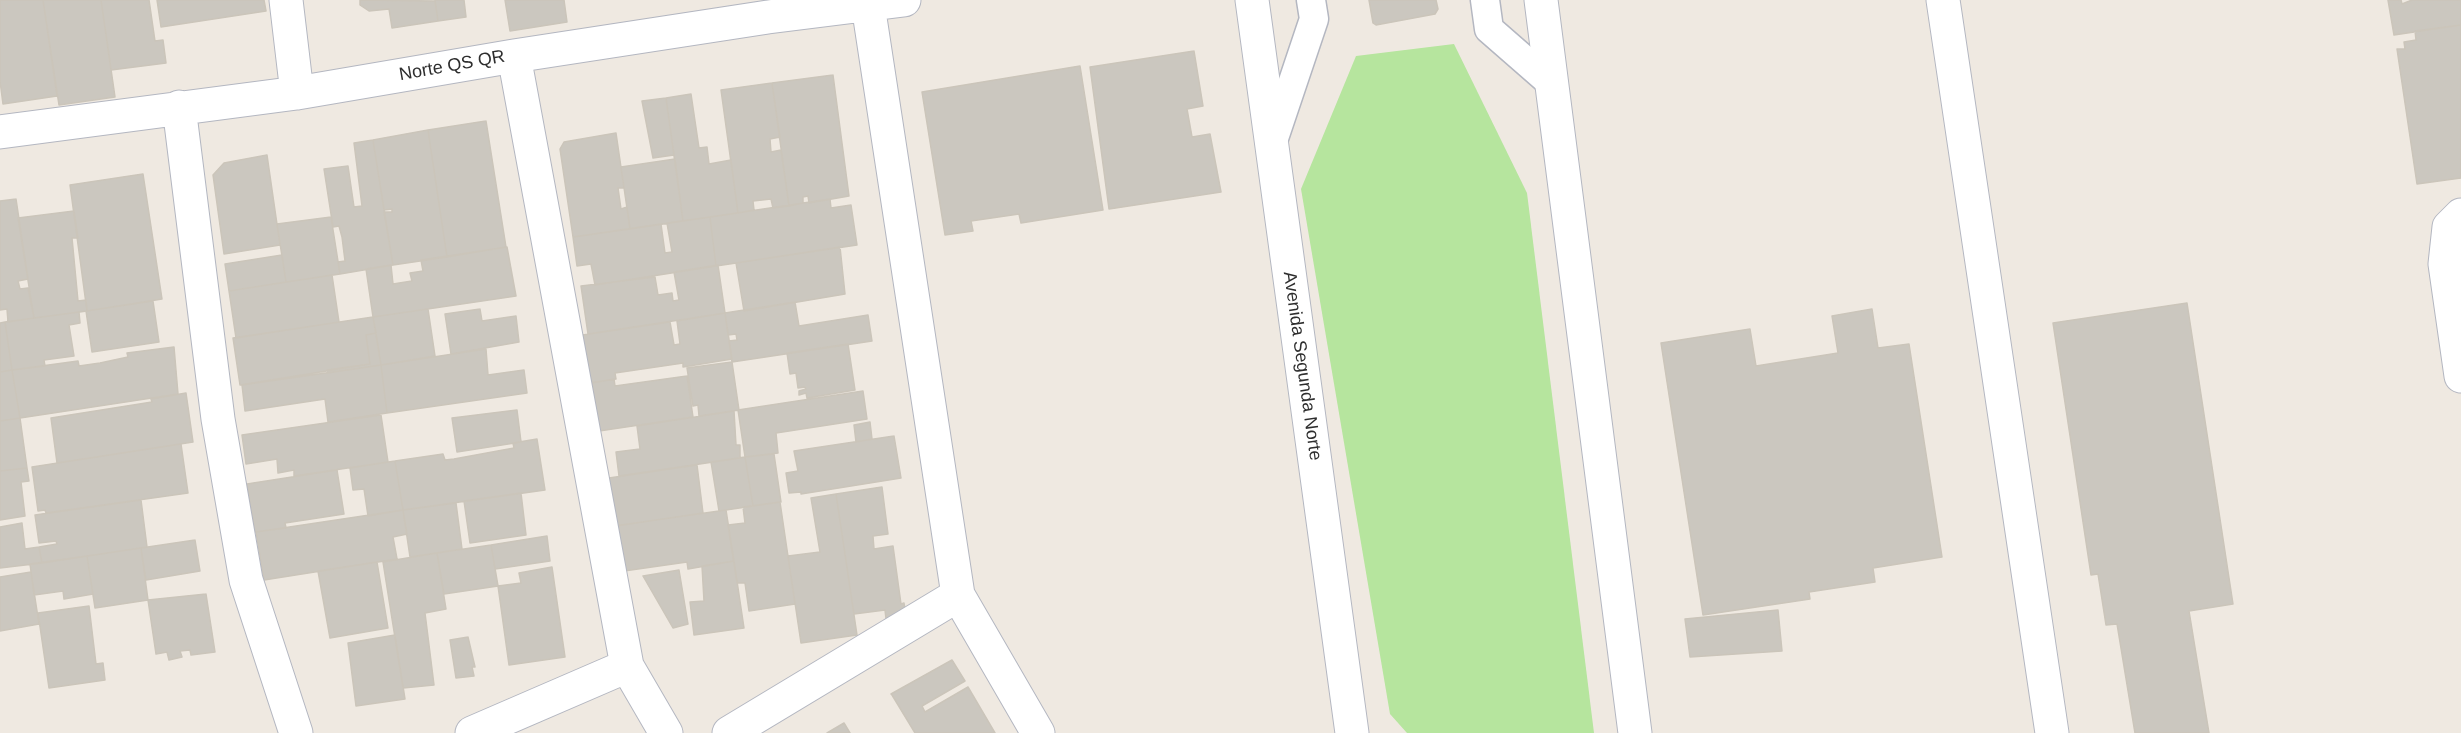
<!DOCTYPE html>
<style>
body{margin:0}
canvas{display:block;background:#efe9e1}
</style>
<canvas width="2461" height="733"></canvas>
<script>
const ctx = document.querySelector('canvas').getContext('2d');
ctx.lineJoin = 'round';
function fill(path, color) {
  ctx.fillStyle = color;
  ctx.fill(path, 'evenodd');
}
function poly(rows) {
  const path = new Path2D();
  for (const r of rows) {
    path.moveTo(r[0], r[1]);
    for (let i = 2; i < r.length; i += 2) path.lineTo(r[i], r[i + 1]);
  }
  return path;
}
function stroke(path, color, width, dash) {
  ctx.strokeStyle = color;
  ctx.lineWidth = width;
  ctx.lineCap = dash ? 'butt' : 'round';
  ctx.setLineDash(dash || []);
  ctx.stroke(path);
}
function drawText(font, color, halo, rows, align = 'center') {
  ctx.font = font + ' Arial,sans-serif';
  ctx.lineWidth = 4.5;
  ctx.setLineDash([]);
  ctx.textBaseline = 'middle';
  ctx.strokeStyle = halo;
  ctx.fillStyle = color;
  for (const [text, x, y, turn = 0] of rows) {
    ctx.save();
    ctx.translate(x, y);
    ctx.rotate((+turn || 0) * Math.PI / 180);
    ctx.textAlign = isNaN(turn) ? turn : align;
    if (halo) ctx.strokeText(text, 0, 0);
    ctx.fillText(text, 0, 0);
    ctx.restore();
  }
}
fill(poly([
 [1454,44,1527,193,1594,733,1407,733,1390,714,1301,189,1356,56]
]), '#b6e59e');
const building = poly([
 [0,0,43,0,57,96,3,104,0,81,0,0],
 [101,0,149,0,155,41,163,40,166,63,111,70,101,0],
 [101,0,115,97,59,105,43,0,101,0],
 [157,0,264,0,266,11,161,27,157,0],
 [360,0,435,1,438,21,392,28,389,9,369,11,360,5,360,0],
 [464,0,466,17,438,21,435,0,464,0],
 [505,0,564,0,567,22,510,31,505,0],
 [1369,0,1436,0,1438,9,1435,14,1376,25,1373,23,1369,0],
 [2388,0,2401,0,2402,4,2412,0,2461,0,2461,25,2394,35,2388,0],
 [2461,25,2461,178,2417,184,2397,49,2405,49,2404,42,2416,40,2415,31,2461,25],
 [1194,51,1203,106,1187,109,1192,137,1210,134,1221,192,1109,209,1090,67,1194,51],
 [1080,66,1103,210,1021,223,1019,214,971,221,973,231,945,235,922,92,1080,66],
 [833,75,849,196,809,203,808,196,803,197,803,203,789,206,772,83,833,75],
 [772,83,780,137,770,139,771,152,781,150,789,206,773,208,771,199,753,201,754,210,738,213,721,90,772,83],
 [691,94,699,148,707,147,709,164,731,160,738,213,683,221,666,98,691,94],
 [666,98,674,155,653,158,642,101,666,98],
 [486,121,506,247,447,257,428,130,486,121],
 [428,130,447,257,393,265,384,212,392,212,392,209,384,210,373,140,428,130],
 [616,133,624,188,618,188,621,209,627,207,630,229,573,237,560,149,564,142,616,133],
 [373,140,393,265,340,274,338,262,345,261,342,237,339,226,333,227,324,169,348,166,354,207,362,206,354,143,373,140],
 [267,155,280,245,224,254,213,175,224,163,267,155],
 [675,159,683,221,630,229,621,167,675,159],
 [143,174,162,299,87,311,70,185,143,174],
 [16,199,28,279,18,281,20,289,28,288,34,318,8,322,7,309,0,310,0,201,16,199],
 [830,199,831,208,851,205,857,245,716,266,710,217,830,199],
 [74,211,78,238,72,238,78,301,86,300,87,311,34,318,18,218,74,211],
 [331,217,340,274,286,282,277,224,331,217],
 [710,217,716,266,595,285,591,264,577,266,573,237,661,224,665,253,672,252,667,223,710,217],
 [507,247,516,296,373,317,366,269,391,265,393,284,412,281,410,273,423,271,421,260,507,247],
 [840,247,845,294,744,311,736,263,840,247],
 [282,255,286,282,229,291,225,264,282,255],
 [718,265,725,313,588,334,581,286,655,277,658,295,672,293,673,301,679,300,674,272,718,265],
 [332,275,339,322,236,338,229,291,332,275],
 [153,301,159,342,92,352,86,311,153,301],
 [795,302,799,326,868,315,872,341,732,362,729,341,737,340,736,334,728,335,725,313,795,302],
 [2187,303,2233,604,2189,611,2209,733,2135,733,2117,624,2106,625,2098,574,2091,575,2053,323,2187,303],
 [428,309,435,356,381,365,373,317,428,309],
 [480,309,482,321,516,316,519,342,451,354,445,314,480,309],
 [1872,309,1878,348,1909,344,1942,557,1873,568,1875,582,1809,592,1810,599,1703,615,1661,343,1750,329,1756,366,1838,353,1832,316,1872,309],
 [79,312,80,323,69,325,74,356,44,360,45,366,12,370,5,322,79,312],
 [725,313,732,359,683,367,683,363,615,373,616,379,583,384,576,336,670,322,674,345,680,344,677,321,725,313],
 [373,317,376,333,366,335,370,364,240,385,233,338,373,317],
 [5,322,12,370,0,372,0,323,5,322],
 [376,333,381,365,327,373,327,370,370,364,366,335,376,333],
 [848,344,855,390,807,398,806,393,799,395,799,391,806,389,805,387,798,388,796,373,790,374,787,353,848,344],
 [174,347,178,394,20,418,12,370,78,361,79,366,100,363,128,357,127,353,174,347],
 [486,349,488,375,524,370,527,393,387,413,381,365,486,349],
 [732,362,739,410,699,416,698,405,693,406,687,368,732,362],
 [381,365,387,413,328,422,325,399,245,411,242,385,381,365],
 [12,370,20,418,0,421,0,372,12,370],
 [687,376,693,417,599,431,592,383,614,379,615,386,687,376],
 [863,391,867,419,776,433,778,453,745,457,738,410,863,391],
 [186,393,193,442,57,463,51,418,152,402,151,399,186,393],
 [517,410,521,442,457,452,452,418,517,410],
 [734,411,736,445,740,445,740,458,619,476,616,452,640,449,637,426,734,411],
 [381,415,388,462,294,476,294,470,278,473,277,459,246,464,242,435,381,415],
 [20,418,27,468,0,471,0,421,20,418],
 [870,422,872,439,856,442,854,425,870,422],
 [894,436,901,478,801,494,801,492,789,493,786,473,798,471,794,451,894,436],
 [537,439,545,490,403,510,395,461,443,454,445,460,454,459,514,448,513,443,537,439],
 [181,444,188,493,46,513,45,510,38,511,32,467,181,444],
 [774,454,781,502,753,506,745,457,774,454],
 [745,457,753,506,719,511,711,462,745,457],
 [395,461,403,510,368,516,364,489,353,490,350,468,395,461],
 [697,465,703,513,616,526,609,478,697,465],
 [27,468,29,481,21,482,25,516,0,520,0,471,27,468],
 [337,470,344,514,285,523,286,528,255,532,247,484,337,470],
 [882,487,888,534,873,536,874,549,893,546,901,604,904,603,905,609,887,628,885,610,854,614,836,494,882,487],
 [521,493,526,535,470,543,464,501,521,493],
 [836,494,857,635,801,643,788,556,820,552,811,498,836,494],
 [141,500,147,547,42,563,39,547,57,544,56,541,39,543,35,515,141,500],
 [780,502,795,604,749,611,745,583,737,583,728,525,745,523,743,507,780,502],
 [456,503,462,549,410,557,403,510,456,503],
 [403,510,407,534,393,537,397,559,264,580,256,532,403,510],
 [726,510,734,561,688,569,687,562,617,572,607,527,726,510],
 [22,523,25,549,39,547,42,563,0,568,0,527,22,523],
 [547,536,550,561,495,569,491,545,547,536],
 [195,540,200,571,146,580,141,548,195,540],
 [491,545,498,586,444,594,437,553,491,545],
 [141,548,148,600,95,608,87,556,141,548],
 [437,553,446,609,425,613,434,685,403,688,383,562,437,553],
 [87,556,93,594,64,599,63,591,34,595,30,564,87,556],
 [734,561,744,628,694,635,690,602,704,601,702,566,734,561],
 [377,562,388,628,330,638,318,571,377,562],
 [552,567,565,657,509,665,498,586,521,583,519,573,552,567],
 [679,570,688,624,673,628,643,576,679,570],
 [31,572,39,624,0,631,0,577,31,572],
 [206,594,215,652,191,655,190,650,180,651,182,657,169,660,167,652,156,654,148,600,206,594],
 [89,606,96,664,103,663,105,680,49,688,38,613,89,606],
 [1778,610,1782,651,1690,657,1685,619,1778,610],
 [395,635,405,699,356,706,348,643,395,635],
 [468,637,475,667,472,667,474,676,456,678,450,640,468,637],
 [952,660,965,681,922,706,925,712,968,687,995,733,915,733,892,695,891,694,952,660],
 [844,723,850,733,827,733,844,723]
]);
fill(building, '#cbc7bf');
stroke(building, '#cbc5ba', 1.5);
const lane = poly([
 [1485,0,1489,29,1552,84],
 [1272,144,1314,19,1311,0]
]);
const street = poly([
 [286,0,297,93],
 [1943,0,2052,733],
 [868,5,958,595,1038,733],
 [514,56,627,666,666,733],
 [179,107,218,419,246,580,296,733],
 [0,132,297,93,514,56,768,17,904,0],
 [2461,215,2449,227,2445,264,2461,376],
 [472,733,627,666],
 [729,733,958,595]
]);
const secondary = poly([
 [1252,0,1352,733],
 [1541,0,1635,733]
]);
stroke(lane, '#b4b7c1', 31);
stroke(street, '#b4b7c1', 35);
stroke(secondary, '#b4b7c1', 35);
stroke(lane, '#fff', 28);
stroke(street, '#fff', 33);
stroke(secondary, '#fff', 33);
drawText('18px', '#2e2e2e', '#fff', [
 ["Norte QS QR",452,66,-10],
 ["Avenida Segunda Norte",1302,366,82]
]);
</script>
